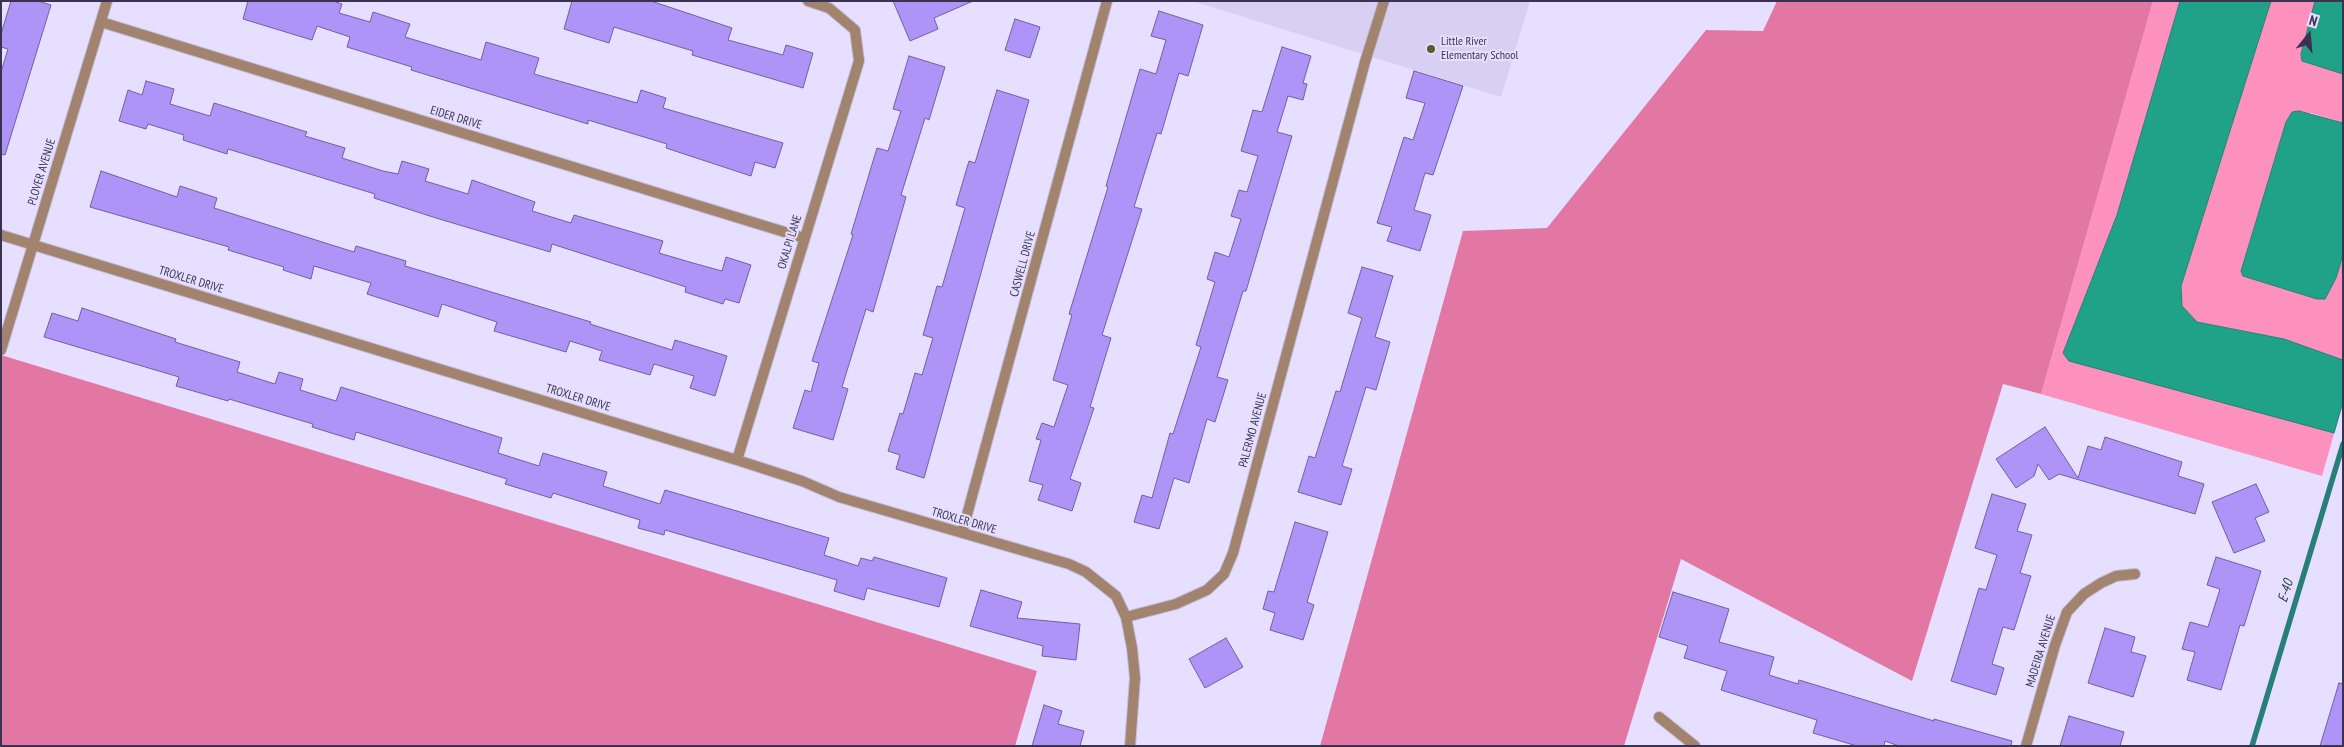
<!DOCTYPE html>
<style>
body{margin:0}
#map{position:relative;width:2344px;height:747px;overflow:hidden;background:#e6dfff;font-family:"PT Sans Narrow",sans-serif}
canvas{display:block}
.frame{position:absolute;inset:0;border:2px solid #393250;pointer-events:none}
.north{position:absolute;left:2284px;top:10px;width:50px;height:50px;-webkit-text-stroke:4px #e6dfff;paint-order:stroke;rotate:17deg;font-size:14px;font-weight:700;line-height:20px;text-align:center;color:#393250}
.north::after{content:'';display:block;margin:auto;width:18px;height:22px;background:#393250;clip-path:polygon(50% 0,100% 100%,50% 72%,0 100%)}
</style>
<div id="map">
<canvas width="2344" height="747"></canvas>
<div class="frame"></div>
<div class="north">N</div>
</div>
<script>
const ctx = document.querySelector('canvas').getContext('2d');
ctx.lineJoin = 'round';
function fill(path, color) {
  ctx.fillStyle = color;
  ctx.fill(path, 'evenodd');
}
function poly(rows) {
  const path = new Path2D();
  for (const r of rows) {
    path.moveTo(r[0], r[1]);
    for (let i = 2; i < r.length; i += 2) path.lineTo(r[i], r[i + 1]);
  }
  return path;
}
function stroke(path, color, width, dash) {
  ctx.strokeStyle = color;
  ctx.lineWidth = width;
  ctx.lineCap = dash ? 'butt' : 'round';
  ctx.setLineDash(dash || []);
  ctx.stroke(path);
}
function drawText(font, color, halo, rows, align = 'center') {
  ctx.font = font + ' "PT Sans Narrow",sans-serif';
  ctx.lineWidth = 4;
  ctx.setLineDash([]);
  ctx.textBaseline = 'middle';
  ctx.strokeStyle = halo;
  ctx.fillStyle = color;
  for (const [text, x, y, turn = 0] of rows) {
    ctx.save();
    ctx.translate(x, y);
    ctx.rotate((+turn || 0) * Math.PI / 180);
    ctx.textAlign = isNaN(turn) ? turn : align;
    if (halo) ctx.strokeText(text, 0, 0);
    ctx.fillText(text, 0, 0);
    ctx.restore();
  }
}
fill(poly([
 [1192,1,1530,1,1501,97]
]), '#d7d0f2');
fill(poly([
 [2153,1,2180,1,2117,215,2063,353,2334,433,2343,402,2322,476,2041,394],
 [2271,1,2315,1,2301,54,2302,61,2343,74,2343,123,2311,113,2292,112,2286,122,2246,253,2336,278,2343,255,2343,360,2284,339,2197,322,2182,307,2181,286]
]), '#fb91bc');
fill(poly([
 [1777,1,2153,1,2041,394,2003,384,1912,681,1681,559,1624,746,1320,746,1463,231,1547,228,1706,30,1763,31],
 [1,355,1037,671,1015,746,1,746]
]), '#e377a4');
const water = poly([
 [2180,1,2271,1,2181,286,2182,306,2197,322,2284,339,2343,360,2343,402,2334,433,2069,361,2063,353,2117,215,2180,1],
 [2315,1,2343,1,2343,74,2302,61,2301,54,2315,1],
 [2299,111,2343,123,2343,255,2336,278,2325,299,2317,299,2243,276,2241,271,2286,122,2292,112,2299,111]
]);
fill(water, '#1fa288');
stroke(water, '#278077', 1);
stroke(poly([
 [2252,746,2343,444]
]), '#278077', 5.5);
const building = poly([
 [11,1,38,1,51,5,5,155,1,154,1,72,8,49,1,47,1,34,11,1],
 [248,1,333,1,342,4,339,13,370,22,373,12,410,24,405,37,481,60,486,42,539,58,534,74,637,103,641,90,666,98,663,108,783,143,775,168,755,162,751,176,666,148,667,144,588,120,588,124,411,70,412,67,347,47,350,37,317,26,312,40,243,19,248,1],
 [572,1,651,1,732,28,728,40,783,55,786,45,813,53,803,88,692,55,693,51,614,27,609,43,564,29,572,1],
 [893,1,973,1,934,18,938,29,910,41,893,1],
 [1159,11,1203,25,1188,76,1179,73,1161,134,1157,133,1134,207,1142,209,1102,335,1111,338,1090,407,1094,408,1070,479,1081,483,1072,511,1038,500,1043,485,1029,481,1041,440,1036,439,1042,423,1054,427,1068,385,1053,380,1072,315,1069,314,1108,187,1106,186,1140,69,1156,74,1166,40,1151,36,1159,11],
 [1015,19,1040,27,1030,58,1005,50,1015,19],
 [1282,47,1311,56,1303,83,1307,84,1303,100,1288,96,1277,132,1292,136,1246,291,1243,291,1217,377,1228,380,1215,422,1207,419,1189,483,1174,478,1159,529,1134,522,1142,495,1152,498,1170,433,1173,434,1201,347,1196,345,1215,282,1207,279,1215,252,1229,257,1241,219,1231,216,1239,190,1247,192,1258,156,1241,151,1253,110,1262,112,1282,47],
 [909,56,945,67,929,120,925,118,901,195,906,197,873,312,866,309,842,387,848,389,833,440,793,428,805,390,811,392,819,363,812,361,853,235,851,234,877,148,888,151,901,111,893,109,909,56],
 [1414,71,1463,86,1433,175,1425,173,1414,210,1431,215,1420,251,1387,241,1392,227,1377,223,1404,137,1413,140,1425,103,1406,98,1414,71],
 [146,81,174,89,170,104,210,116,214,103,240,111,307,132,305,136,345,148,342,158,383,171,398,174,402,161,429,169,425,181,468,194,472,180,535,202,532,211,571,223,574,215,663,241,659,253,693,263,722,271,726,257,751,265,739,303,725,299,723,304,685,292,686,287,552,244,550,252,436,218,374,198,375,194,228,149,227,154,183,140,184,135,148,124,146,129,119,121,128,90,142,95,146,81],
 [997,90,1029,100,924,478,896,469,900,455,888,451,900,413,903,414,915,373,922,375,933,338,923,335,937,286,942,287,965,208,956,205,969,161,975,163,997,90],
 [101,171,177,197,180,186,217,198,214,208,354,252,356,246,406,261,405,266,591,322,590,324,672,350,675,340,727,356,715,396,690,388,694,376,654,364,650,375,599,360,602,351,570,341,566,352,494,331,497,322,442,304,438,317,367,294,371,283,314,266,311,279,283,270,284,267,228,250,229,247,90,207,101,171],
 [1362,267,1393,276,1375,337,1390,342,1376,390,1366,387,1342,466,1352,469,1341,505,1298,492,1309,456,1315,458,1336,391,1340,392,1362,318,1348,313,1362,267],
 [82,308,176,339,175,342,240,362,237,372,275,384,279,372,303,379,300,390,336,401,341,387,502,438,498,453,539,466,543,453,607,472,603,486,660,504,665,490,829,538,824,555,858,566,861,558,872,561,874,557,947,578,939,607,867,588,864,600,834,591,837,580,665,530,664,535,638,528,640,520,553,493,551,498,505,484,507,479,356,432,354,440,312,427,313,424,229,399,228,401,176,386,179,377,44,337,52,313,78,321,82,308],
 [2045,427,2078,478,2088,446,2101,450,2105,437,2182,462,2178,476,2204,484,2195,514,2059,474,2049,480,2038,464,2034,476,2016,488,1996,459,2045,427],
 [2256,484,2269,512,2255,518,2265,541,2234,553,2212,502,2256,484],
 [1992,494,2026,504,2017,531,2032,535,2020,573,2031,576,2014,630,2003,627,1992,664,2004,668,1996,695,1951,681,1979,588,1986,590,1997,555,1975,548,1992,494],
 [1295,522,1328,532,1307,602,1314,605,1303,640,1270,630,1275,613,1263,609,1268,591,1274,592,1295,522],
 [2216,557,2261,571,2244,626,2240,625,2221,690,2187,680,2195,652,2182,649,2190,622,2208,627,2220,589,2207,585,2216,557],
 [981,590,1022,602,1017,618,1080,624,1076,660,1042,656,1043,646,970,626,981,590],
 [1673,592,1729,609,1719,642,1774,657,1769,675,1798,684,1799,680,1934,721,1934,719,2012,741,2011,746,1899,746,1885,741,1884,746,1857,746,1813,733,1817,720,1721,690,1727,671,1684,658,1688,646,1659,637,1673,592],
 [2105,628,2135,637,2131,652,2146,656,2133,697,2088,683,2105,628],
 [1226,638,1243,667,1205,688,1189,659,1226,638],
 [2339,683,2343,684,2343,746,2320,746,2339,683],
 [1044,705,1062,711,1058,724,1084,731,1080,746,1032,746,1044,705],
 [2069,716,2124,732,2120,746,2060,746,2069,716]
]);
fill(building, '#af94f7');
stroke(building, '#715ea3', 1);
const service = poly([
 [1365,62,1384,1]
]);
const minor = poly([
 [101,22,804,238],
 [1,235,737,460,802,481,839,497,1069,564,1086,572,1116,596,1126,617,1132,648,1135,678,1130,746],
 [1,350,107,1],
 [737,460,859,61,855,30,829,8,808,1],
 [962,533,1107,1],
 [1126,617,1176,604,1207,590,1224,574,1233,553,1365,62],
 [1659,717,1695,746],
 [2026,746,2055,645,2067,612,2084,594,2101,583,2116,576,2135,574]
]);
stroke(service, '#c3bcdc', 12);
stroke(minor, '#c3bcdc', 12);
stroke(service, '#a1836e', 10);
stroke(minor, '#a1836e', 10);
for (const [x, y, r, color] of [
 [1431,49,5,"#575d2b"]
]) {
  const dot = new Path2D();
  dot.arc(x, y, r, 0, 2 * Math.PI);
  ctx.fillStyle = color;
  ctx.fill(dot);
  stroke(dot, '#e6dfff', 2);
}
drawText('12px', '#393250', '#e6dfff', [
 ["Little River",1441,42],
 ["Elementary School",1441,56]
], 'left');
drawText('12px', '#393250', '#e6dfff', [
 ["EIDER DRIVE",456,118,17],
 ["PLOVER AVENUE",42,172,-73],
 ["OKALPI LANE",790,242,-73],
 ["CASWELL DRIVE",1023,264,-75],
 ["TROXLER DRIVE",191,280,17],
 ["TROXLER DRIVE",578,398,17],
 ["PALERMO AVENUE",1253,430,-75],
 ["TROXLER DRIVE",964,521,16],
 ["MADEIRA AVENUE",2041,651,-73]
]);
drawText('italic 14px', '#264039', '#e6dfff', [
 ["E-40",2286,591,-73]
]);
</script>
